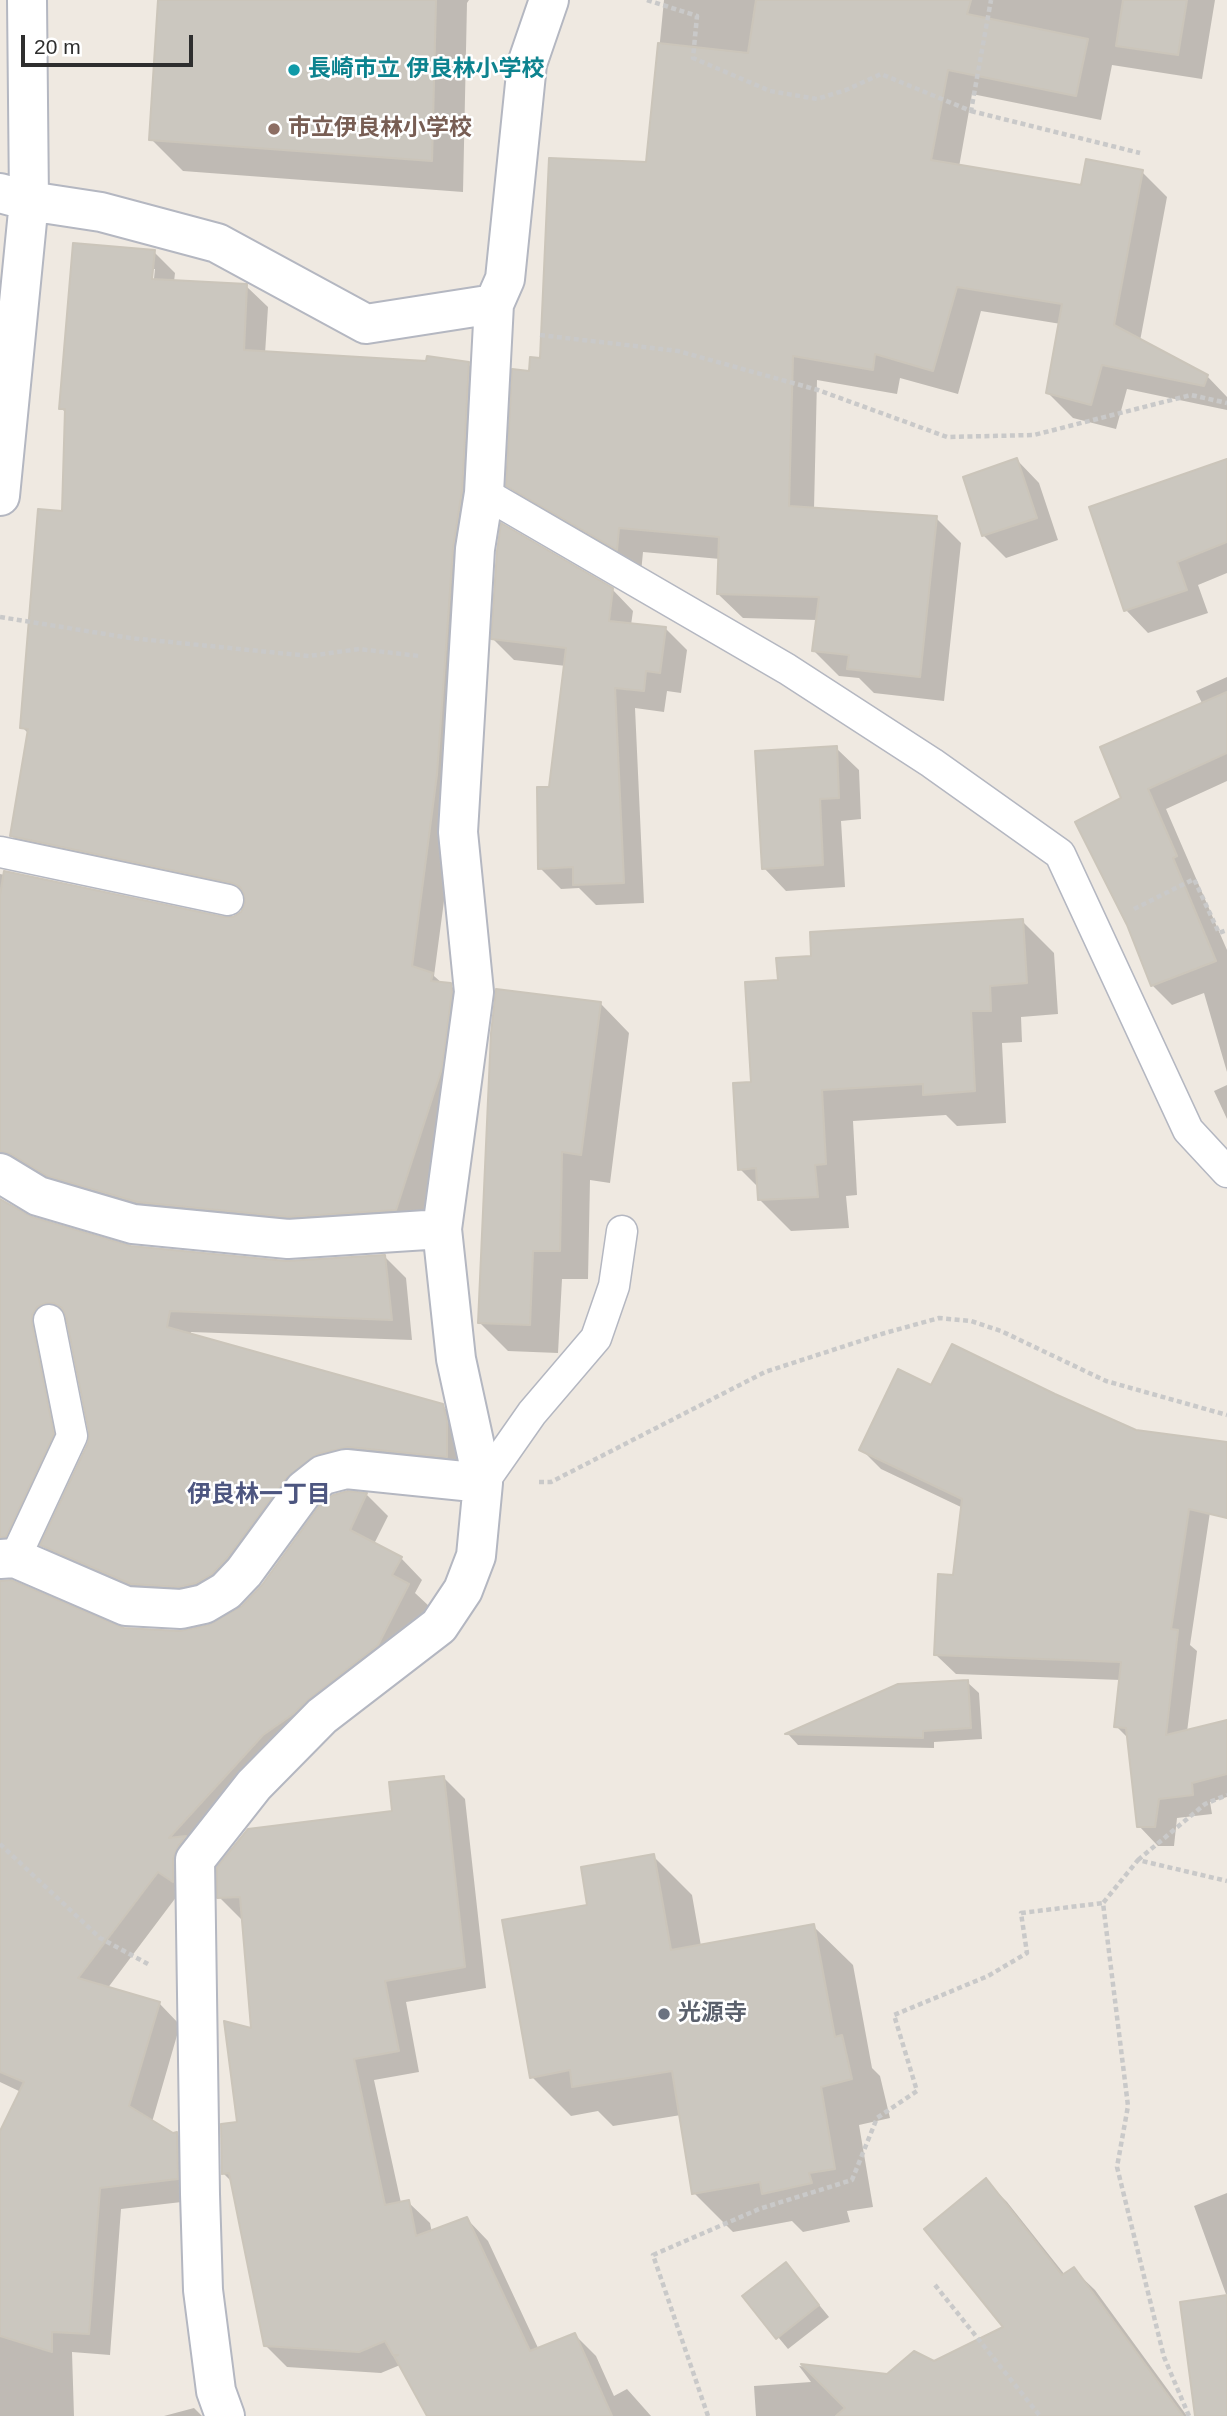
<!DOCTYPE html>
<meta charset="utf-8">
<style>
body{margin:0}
#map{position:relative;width:1227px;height:2416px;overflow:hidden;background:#efe9e1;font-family:Helvetica,sans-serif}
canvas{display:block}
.scale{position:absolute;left:21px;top:35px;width:172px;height:32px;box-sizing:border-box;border:4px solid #2e2e2e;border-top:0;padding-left:9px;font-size:21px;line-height:24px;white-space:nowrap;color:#2e2e2e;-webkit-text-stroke:5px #fff;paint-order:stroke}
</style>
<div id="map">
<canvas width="1227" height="2416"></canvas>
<div class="scale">20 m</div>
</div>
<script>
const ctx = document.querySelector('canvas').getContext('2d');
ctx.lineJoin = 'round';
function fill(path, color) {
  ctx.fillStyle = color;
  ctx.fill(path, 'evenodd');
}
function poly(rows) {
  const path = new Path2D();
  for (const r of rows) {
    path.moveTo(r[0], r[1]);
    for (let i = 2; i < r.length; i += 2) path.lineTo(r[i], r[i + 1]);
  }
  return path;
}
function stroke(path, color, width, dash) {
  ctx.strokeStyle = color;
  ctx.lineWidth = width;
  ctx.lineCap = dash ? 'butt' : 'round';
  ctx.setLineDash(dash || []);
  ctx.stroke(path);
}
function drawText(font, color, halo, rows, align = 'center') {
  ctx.font = font + ' Helvetica,"Noto Sans JP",sans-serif';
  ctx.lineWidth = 5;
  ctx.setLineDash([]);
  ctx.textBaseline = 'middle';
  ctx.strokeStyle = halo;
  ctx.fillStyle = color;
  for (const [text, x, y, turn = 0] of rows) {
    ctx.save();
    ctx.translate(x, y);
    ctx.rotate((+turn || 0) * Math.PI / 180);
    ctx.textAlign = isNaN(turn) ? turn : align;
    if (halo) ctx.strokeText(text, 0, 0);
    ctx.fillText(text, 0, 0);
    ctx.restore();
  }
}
fill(poly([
 [160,0,469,0,467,3,463,192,183,171,151,139],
 [664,0,1215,0,1202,79,1112,65,1101,120,972,94,959,167,1082,187,1142,172,1167,197,1140,341,1207,376,1227,397,1227,410,1127,389,1116,429,1073,418,1048,393,1061,324,981,311,958,394,900,378,897,394,817,380,814,509,936,518,961,543,944,701,874,693,859,678,839,676,814,651,817,620,743,618,718,594,720,559,643,552,641,573,533,510,508,485,530,373,542,360,648,164],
 [154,252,175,273,174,282,246,286,268,307,265,354,468,364,490,386,458,796,434,976,443,984,450,985,472,1007,462,1090,417,1231,311,1238,0,1191,0,874,224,919,235,918,242,913,247,902,33,857,12,836,29,734,22,727,63,513,67,414,61,408],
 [151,269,155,269,153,288],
 [1017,460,1039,483,1058,540,1006,558,983,535],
 [1227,465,1227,573,1198,585,1208,613,1148,633,1126,610],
 [612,589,633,611,631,625,666,629,687,650,681,693,667,691,664,712,635,708,644,903,596,905,579,888,561,889,540,868,566,666,514,660,493,639],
 [1227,677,1227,781,1166,809,1227,950,1227,1072,1204,993,1172,1005,1153,986,1129,924,1124,799,1203,705,1196,691],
 [836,748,859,770,861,819,841,821,845,887,786,891,764,868],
 [1022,921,1054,953,1058,1014,1021,1017,1022,1042,1002,1043,1006,1123,957,1126,946,1115,853,1121,857,1195,846,1196,849,1228,791,1231,759,1199,759,1188,740,1169,752,1083,780,982,813,957],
 [601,1004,629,1033,610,1183,590,1180,588,1279,562,1279,558,1353,508,1351,480,1323],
 [1227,1085,1227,1119,1214,1091],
 [0,1199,26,1216,127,1247,286,1263,384,1256,406,1278,412,1340,191,1332,190,1336,443,1406,464,1428,468,1478,339,1475,248,1579,154,1605,64,1566,42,1545,90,1444,91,1433,69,1324,67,1324,58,1329,74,1456,0,1578],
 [932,1388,1136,1432,1218,1459,1190,1645,1197,1651,1187,1732,1227,1722,1227,1797,1210,1802,1212,1814,1177,1818,1174,1846,1158,1846,1139,1826,1129,1739,1116,1726,1121,1680,956,1674,936,1655,955,1577,963,1508,881,1469,862,1450],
 [348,1493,367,1495,388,1516,374,1544,401,1558,422,1580,415,1593,430,1607,180,1892,107,1989,159,2003,180,2025,152,2122,173,2134,177,2134,198,2155,199,2200,121,2209,110,2355,72,2352,74,2416,0,2416,0,2135,21,2092,0,2082,0,1581,11,1582,124,1630,180,1633,209,1627,243,1607],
 [967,1682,979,1693,982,1739,934,1742,934,1748,798,1745,788,1734,897,1687],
 [443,1777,465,1799,486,1988,406,2002,419,2072,374,2080,401,2203,408,2202,430,2223,432,2233,467,2219,488,2241,539,2350,575,2335,596,2356,614,2396,627,2389,651,2416,429,2416,400,2365,381,2373,287,2367,265,2345,232,2182,223,2173,239,2123,253,2031,243,1919,241,1919,219,1897,394,1813],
 [653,1856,692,1895,701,1946,813,1926,853,1965,872,2068,880,2076,890,2118,859,2125,873,2207,847,2211,850,2222,803,2232,792,2221,733,2232,694,2193,681,2115,613,2126,598,2111,571,2116,532,2077,589,1906],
 [986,2181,1007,2202,1065,2275,1073,2269,1095,2290,1187,2416,756,2416,754,2386,811,2382,799,2366,888,2376,934,2363,1006,2327],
 [1227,2193,1227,2416,1197,2416,1227,2297,1194,2206],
 [786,2264,829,2317,788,2349,744,2296],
 [194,2408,202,2416,164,2416]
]), '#0003');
const building = poly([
 [158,0,436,0,432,161,149,140,158,0],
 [756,0,971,0,967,14,1088,39,1076,96,948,70,931,160,1081,185,1086,159,1143,170,1114,325,1208,375,1204,386,1102,365,1091,405,1046,393,1062,304,957,287,933,371,875,354,873,370,793,356,789,506,937,516,920,677,847,669,849,655,812,651,819,597,717,594,719,537,619,528,617,550,506,486,512,369,529,371,530,357,540,358,549,158,646,162,658,43,748,53,756,0],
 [1123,0,1187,0,1178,55,1116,46,1123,0],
 [73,243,155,250,152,279,247,284,244,350,426,361,427,356,469,362,462,491,453,548,437,774,412,966,433,973,431,981,451,983,452,992,442,1068,396,1210,288,1217,137,1202,47,1176,11,1154,0,1151,0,895,4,871,224,917,233,917,241,912,245,903,244,894,240,887,232,883,10,836,28,729,20,728,38,509,62,511,65,409,59,409,73,243],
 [1017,458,1037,518,982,536,963,477,1017,458],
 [1227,459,1227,542,1177,562,1187,590,1124,611,1089,507,1227,459],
 [501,523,613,588,609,621,666,627,660,673,646,671,644,691,615,688,624,883,573,885,573,867,538,869,537,787,549,787,566,648,491,639,497,551,501,523],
 [1227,692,1227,753,1148,789,1177,856,1173,858,1216,961,1151,986,1127,925,1075,822,1121,798,1100,747,1227,692],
 [837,746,839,798,820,799,823,865,762,869,755,751,837,746],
 [1023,919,1027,983,990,986,991,1011,971,1011,975,1091,923,1095,923,1084,822,1090,826,1164,815,1165,818,1197,758,1200,756,1168,738,1170,733,1083,751,1082,745,982,778,980,776,958,811,956,810,932,1023,919],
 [496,989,601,1002,581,1155,562,1152,560,1251,533,1251,530,1325,478,1323,491,1033,496,989],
 [0,1199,32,1217,131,1246,286,1261,385,1255,392,1320,170,1311,167,1327,443,1404,447,1421,447,1457,348,1447,317,1454,287,1477,227,1558,212,1574,196,1583,179,1587,131,1584,40,1545,88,1443,89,1433,66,1317,62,1308,54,1303,46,1303,37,1307,32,1315,32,1323,54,1434,6,1537,0,1537,0,1199],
 [952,1344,1055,1394,1136,1430,1227,1442,1227,1518,1189,1509,1171,1629,1178,1630,1166,1735,1227,1720,1227,1774,1192,1783,1193,1795,1159,1799,1155,1827,1137,1827,1126,1728,1114,1727,1121,1662,934,1655,938,1574,953,1575,962,1499,859,1450,898,1369,931,1385,952,1344],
 [348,1491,367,1493,350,1530,402,1557,392,1575,409,1584,378,1645,309,1699,293,1714,263,1735,169,1838,186,1836,178,1846,173,1859,173,1882,158,1872,78,1978,160,2002,129,2106,173,2133,177,2132,178,2179,100,2188,89,2334,52,2332,52,2352,0,2336,0,2131,24,2082,0,2072,0,1581,11,1580,124,1628,180,1631,209,1625,242,1606,262,1585,320,1505,333,1495,348,1491],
 [968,1680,971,1728,923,1731,923,1738,785,1734,898,1684,968,1680],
 [444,1776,465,1967,385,1981,399,2051,354,2059,385,2205,409,2200,416,2236,467,2217,530,2351,575,2333,612,2416,427,2416,394,2356,398,2355,393,2355,385,2341,359,2352,264,2346,229,2173,222,2174,221,2124,237,2122,224,2021,251,2028,240,1897,217,1898,217,1867,248,1829,392,1811,389,1782,444,1776],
 [654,1854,671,1950,814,1924,835,2037,842,2035,852,2079,821,2087,835,2169,809,2173,812,2183,762,2194,760,2182,692,2194,672,2071,572,2087,570,2070,530,2078,502,1920,587,1905,581,1867,654,1854],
 [986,2178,1062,2275,1074,2267,1183,2416,836,2416,845,2408,801,2364,887,2374,914,2351,934,2361,1003,2327,924,2229,986,2178],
 [786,2262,819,2305,776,2339,742,2296,786,2262],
 [1227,2295,1227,2416,1195,2416,1180,2302,1227,2295]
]);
fill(building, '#cbc7bf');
stroke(building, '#cbc5ba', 2);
const lane = poly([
 [484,493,787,669,932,763,1060,854,1188,1130,1227,1172],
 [0,852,228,900],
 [483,1483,532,1413,596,1338,614,1286,622,1231],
 [15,1558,72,1436,49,1320]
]);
const street = poly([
 [0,193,29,201,101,212,217,243,366,324,494,304,505,279,527,64,549,0],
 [0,496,29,201,27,0],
 [0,1173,38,1196,133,1224,288,1239,442,1229],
 [0,1559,15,1558,126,1606,181,1609,204,1604,226,1591,244,1572,304,1490,323,1475,346,1469,483,1483],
 [225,2416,216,2391,203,2290,200,2194,195,1860,254,1785,322,1716,439,1626,463,1590,476,1556,483,1483,456,1359,442,1229,474,992,458,832,475,549,484,493,494,304]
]);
stroke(lane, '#b4b7c1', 33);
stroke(street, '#b4b7c1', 42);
stroke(poly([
 [647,0,697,16,693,58,770,91,817,99,846,90,881,74,971,111,991,0],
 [971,111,1140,153],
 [540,335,678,351,818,390,947,437,1034,435,1191,395,1227,403],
 [0,617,130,638,309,656,359,649,419,656],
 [1134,909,1194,879,1219,933,1227,930],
 [539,1482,551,1482,765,1372,885,1333,939,1318,971,1321,1001,1331,1106,1381,1227,1415],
 [0,1844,100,1938,148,1964],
 [1138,1860,1205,1804,1227,1795],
 [935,2285,1040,2416],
 [708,2416,653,2255,759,2209,852,2180,877,2118,917,2091,894,2015,988,1976,1027,1953,1021,1913,1103,1903],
 [1189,2416,1164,2357,1117,2167,1128,2106,1103,1903,1138,1860,1227,1881]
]), '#c9c9c9', 4.5, [5, 3.5]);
stroke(lane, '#fff', 30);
stroke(street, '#fff', 38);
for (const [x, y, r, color] of [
 [294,70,7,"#0f9aa8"],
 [274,129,7,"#8d6e63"],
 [664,2014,7,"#6b7280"]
]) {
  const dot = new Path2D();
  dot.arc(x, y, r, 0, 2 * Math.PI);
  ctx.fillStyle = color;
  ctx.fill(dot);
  stroke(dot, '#fff', 2.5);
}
drawText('bold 23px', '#0d838f', '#fff', [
 ["長崎市立 伊良林小学校",308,70]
], 'left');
drawText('bold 23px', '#785e54', '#fff', [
 ["市立伊良林小学校",288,129]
], 'left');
drawText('bold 23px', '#5b616d', '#fff', [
 ["光源寺",678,2014]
], 'left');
drawText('bold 24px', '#4d5680', '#fff', [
 ["伊良林一丁目",259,1495]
]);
</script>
